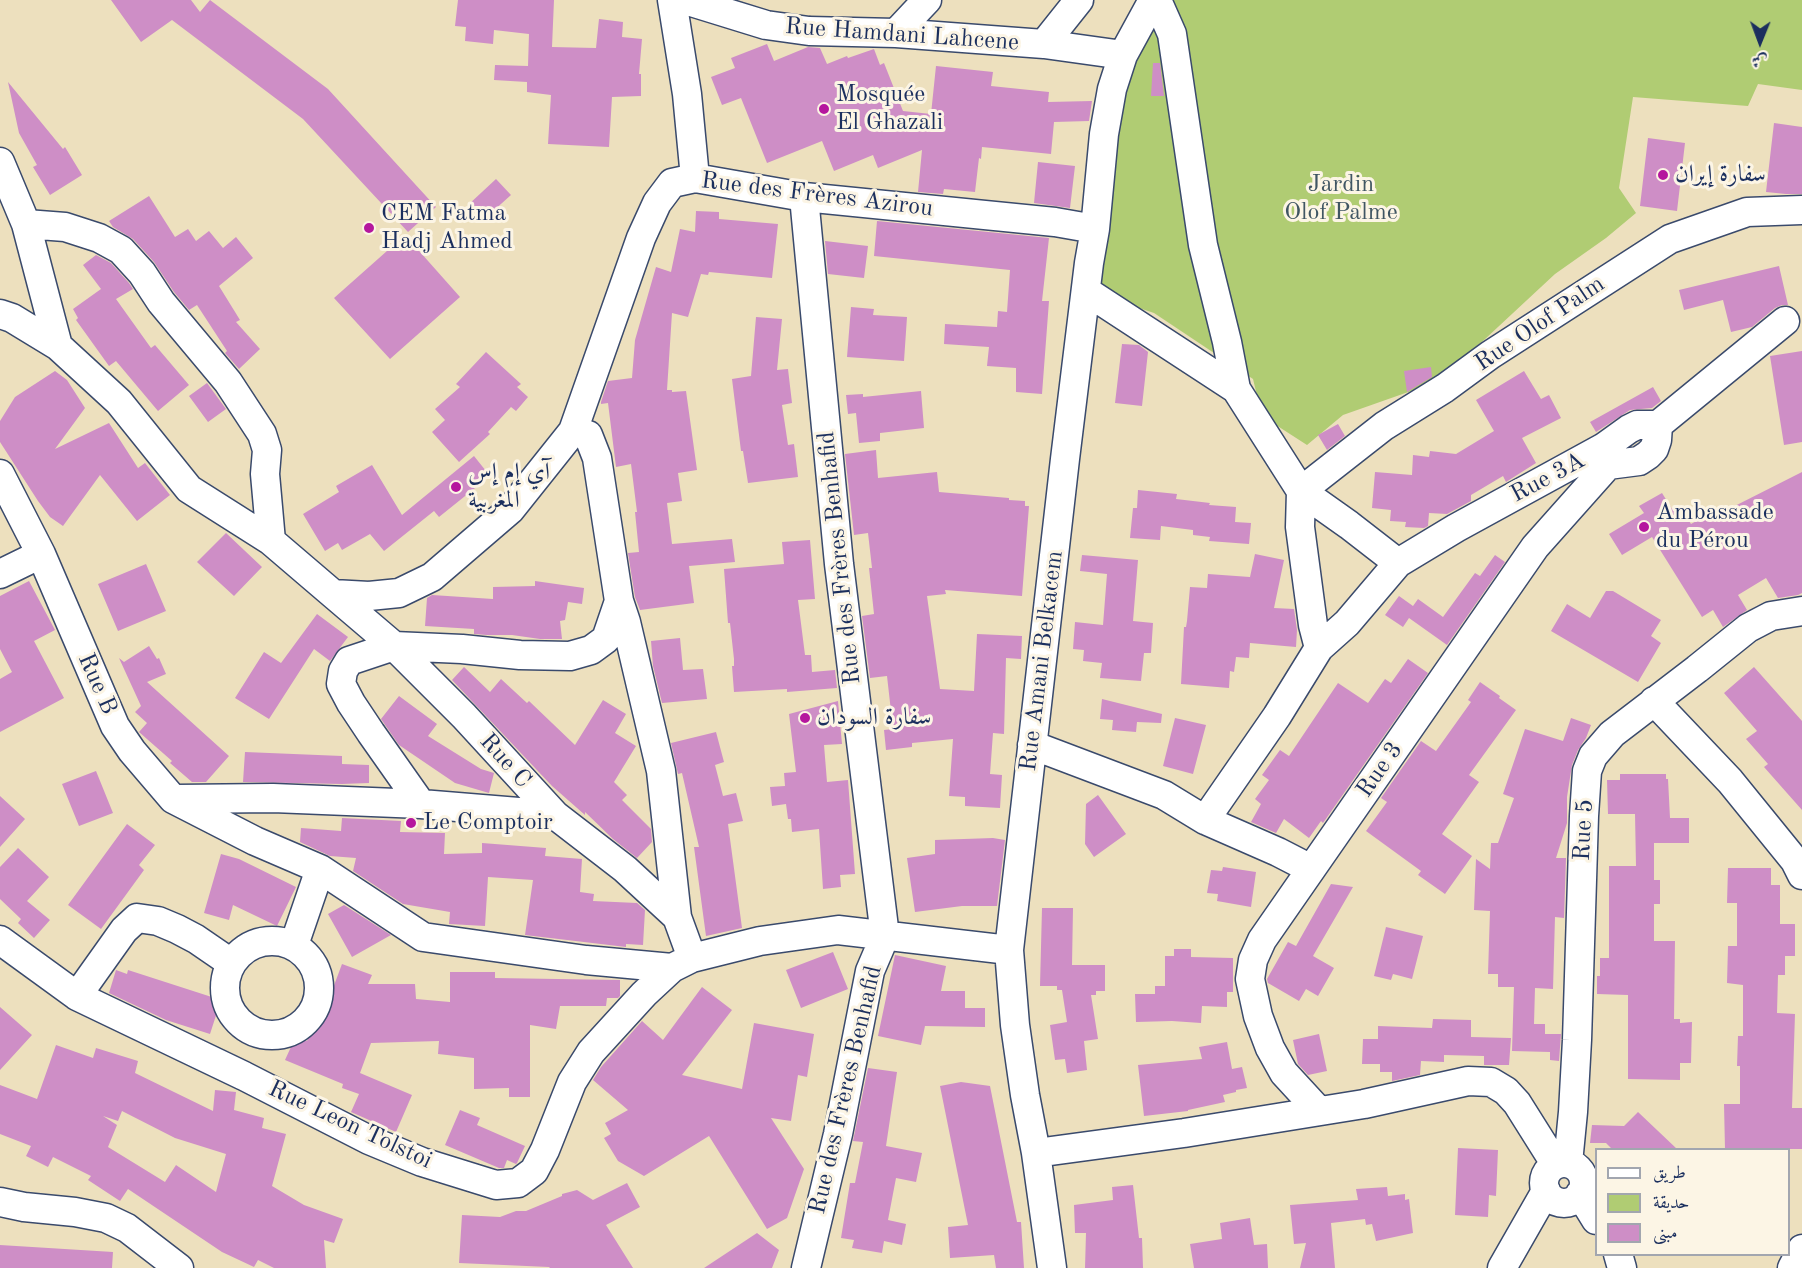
<!DOCTYPE html>
<meta charset="utf-8">
<style>
body{margin:0}
#map{position:relative;width:1802px;height:1268px;overflow:hidden;background:#ede0be;font-family:"Old Standard TT",Amiri,serif}
canvas{display:block}
.legend{position:absolute;left:1595px;top:1148px;width:195px;height:108px;box-sizing:border-box;background:#fcf5e5;border:2px solid #a2a6af;margin:0;padding:8px 10px;list-style:none;font-size:18px;color:#1b2f5e}
.legend li{display:flex;align-items:center;gap:12px;height:30px}
.legend b{width:30px;border:2px solid #a2a6af}
.north{position:absolute;left:1730px;top:12px;width:60px;height:60px;-webkit-text-stroke:4px #fcf5e5;paint-order:stroke;rotate:181deg;font-size:16px;font-weight:700;line-height:24px;text-align:center;color:#1b2f5e}
.north::after{content:'';display:block;margin:auto;width:21px;height:27px;background:#1b2f5e;clip-path:polygon(50% 0,100% 100%,50% 72%,0 100%)}
</style>
<div id="map">
<canvas width="1802" height="1268"></canvas>
<ul class="legend">
<li><b style="height:8px;background:#fff"></b>طريق</li>
<li><b style="height:16px;background:#b0cc73"></b>حديقة</li>
<li><b style="height:16px;background:#ce8ec6"></b>مبنى</li>
</ul>
<div class="north">ش</div>
</div>
<script>
const ctx = document.querySelector('canvas').getContext('2d');
ctx.lineJoin = 'round';
function fill(path, color) {
  ctx.fillStyle = color;
  ctx.fill(path, 'evenodd');
}
function poly(rows) {
  const path = new Path2D();
  for (const r of rows) {
    if (r.length === 3) {
      path.moveTo(r[0] + r[2], r[1]);
      path.arc(r[0], r[1], r[2], 0, 2 * Math.PI);
      continue;
    }
    path.moveTo(r[0], r[1]);
    for (let i = 2; i < r.length; i += 2) path.lineTo(r[i], r[i + 1]);
  }
  return path;
}
function stroke(path, color, width, dash) {
  ctx.strokeStyle = color;
  ctx.lineWidth = width;
  ctx.lineCap = dash ? 'butt' : 'round';
  ctx.setLineDash(dash || []);
  ctx.stroke(path);
}
function drawText(font, color, halo, rows, align = 'center') {
  ctx.font = font + ' "Old Standard TT",Amiri,serif';
  ctx.lineWidth = 6;
  ctx.setLineDash([]);
  ctx.textBaseline = 'middle';
  ctx.strokeStyle = halo;
  ctx.fillStyle = color;
  for (const [text, x, y, turn = 0] of rows) {
    ctx.save();
    ctx.translate(x, y);
    ctx.rotate((+turn || 0) * Math.PI / 180);
    ctx.textAlign = isNaN(turn) ? turn : align;
    if (halo) ctx.strokeText(text, 0, 0);
    ctx.fillText(text, 0, 0);
    ctx.restore();
  }
}
fill(poly([
 [1162,0,1802,0,1802,90,1758,84,1748,106,1633,97,1619,188,1636,213,1606,238,1555,274,1484,340,1431,384,1343,415,1307,445,1262,416,1253,379,1154,313,1097,294,1112,111]
]), '#b0cc73');
fill(poly([
 [111,0,191,0,200,12,210,0,328,89,436,207,408,232,303,119,172,20,141,42],
 [458,0,554,0,552,47,596,48,599,19,623,22,622,37,642,39,639,74,641,74,641,96,612,97,609,147,548,144,551,95,527,92,527,82,494,80,495,65,528,66,529,34,494,30,493,44,465,41,466,27,455,26],
 [767,44,774,61,808,47,820,48,827,64,847,56,848,58,874,49,880,65,884,63,903,111,931,114,936,66,993,72,991,86,1049,92,1048,102,1092,101,1089,121,1054,122,1051,154,982,147,981,159,979,158,975,192,944,189,943,194,918,192,922,150,878,168,873,155,834,171,822,141,767,163,741,98,722,105,711,77,735,68,731,58],
 [1153,63,1160,63,1164,96,1151,96],
 [8,82,63,149,65,147,82,175,50,195,33,167,37,165,19,133],
 [1774,123,1802,127,1802,194,1786,194,1766,192],
 [1648,138,1685,143,1677,211,1640,206],
 [1038,162,1075,166,1070,208,1034,203],
 [496,179,511,195,482,221,468,205],
 [149,196,175,237,188,229,196,241,209,231,223,248,236,237,253,258,219,286,240,320,236,322,260,349,239,369,225,353,227,351,197,305,189,310,174,292,154,262,133,239,113,227,109,221],
 [696,211,719,212,719,219,778,224,772,278,709,272,708,275,701,274,688,317,672,313,667,390,672,390,672,392,686,391,697,470,678,473,682,501,667,503,672,544,732,539,735,562,689,566,694,603,640,610,635,597,628,553,639,552,635,512,637,512,631,464,616,467,608,403,601,404,601,402,608,381,632,378,635,340,656,267,671,272,680,229,695,232],
 [877,221,1049,238,1042,301,1049,301,1042,394,1016,392,1016,368,987,366,989,347,944,344,945,324,997,327,998,311,1007,312,1010,270,874,256],
 [405,235,460,297,390,359,334,298],
 [825,241,868,246,864,278,828,274],
 [96,255,111,263,129,283,133,289,116,299,151,348,155,345,189,385,158,411,116,361,109,366,76,320,78,318,73,309,101,289,83,265],
 [1779,266,1788,305,1782,305,1775,308,1752,327,1731,332,1723,300,1684,310,1679,290],
 [851,307,874,309,873,315,907,317,904,361,847,357],
 [756,317,782,319,777,370,788,369,792,403,782,405,788,445,794,444,798,477,748,483,743,451,741,451,732,379,751,376],
 [1122,344,1139,345,1148,352,1142,406,1115,403],
 [1802,351,1802,442,1784,445,1770,356],
 [486,352,521,384,517,387,528,397,516,411,511,407,488,432,490,434,459,462,432,432,445,420,435,409,460,387,456,384],
 [1431,367,1432,377,1407,392,1404,371],
 [55,371,67,380,85,408,55,449,109,423,138,468,145,463,170,495,137,521,100,475,63,526,50,517,38,501,0,442,0,421,15,397],
 [1524,371,1541,399,1549,395,1561,418,1522,438,1536,463,1506,482,1503,476,1471,495,1471,501,1447,514,1429,513,1428,526,1424,528,1405,527,1406,522,1390,521,1391,510,1372,508,1375,472,1412,475,1413,455,1429,457,1430,451,1456,454,1494,431,1476,400],
 [207,383,226,409,208,422,189,396],
 [1653,387,1661,401,1652,408,1630,410,1596,432,1590,422],
 [921,391,924,428,880,433,880,441,859,443,856,413,848,414,846,395,863,394,863,397],
 [1338,424,1345,436,1327,450,1318,435],
 [876,450,878,478,937,472,939,492,1009,498,1009,500,1025,501,1025,506,1029,506,1022,596,945,590,946,594,927,596,940,689,974,691,977,634,1022,636,1021,659,1006,658,1004,734,993,733,990,774,1002,775,1000,808,965,806,965,797,949,796,953,739,912,743,912,747,886,750,884,730,893,729,887,676,870,678,862,616,874,614,869,568,872,568,868,533,854,535,845,454],
 [474,456,490,476,439,517,434,511,384,551,370,534,342,550,338,543,325,551,303,514,339,492,336,486,372,465,402,515],
 [1802,472,1802,593,1798,595,1778,598,1766,578,1738,595,1747,610,1723,627,1713,610,1702,617,1652,537,1622,555,1609,534,1644,513,1639,506,1662,493,1672,509,1679,505,1691,524,1711,513,1713,517],
 [1138,490,1177,494,1176,499,1210,503,1209,505,1236,507,1235,522,1251,523,1249,544,1209,541,1210,537,1193,535,1193,530,1161,526,1160,540,1130,538,1133,508,1137,508],
 [226,533,262,567,234,596,197,562],
 [810,540,815,599,798,600,805,655,811,655,812,672,835,670,837,688,787,692,787,689,734,692,732,666,734,666,734,659,730,623,728,623,724,569,784,564,782,542],
 [1255,554,1284,560,1274,608,1294,609,1297,630,1296,647,1250,643,1249,658,1236,657,1234,672,1230,671,1229,688,1181,684,1184,627,1186,627,1187,621,1190,587,1207,588,1208,574,1250,577],
 [1082,555,1138,560,1133,621,1153,623,1151,653,1144,653,1141,681,1100,678,1102,663,1083,661,1084,650,1073,649,1075,622,1103,625,1107,574,1080,571],
 [1495,555,1505,562,1447,645,1409,618,1403,627,1385,615,1399,596,1413,606,1418,599,1443,617,1475,573,1480,576],
 [146,564,166,611,118,631,98,584],
 [29,581,55,630,34,641,64,698,0,732,0,679,12,672,0,649,0,596],
 [535,581,584,588,582,604,568,602,565,620,560,621,562,639,540,639,512,635,487,635,474,634,474,629,425,626,427,598,432,595,493,599,493,587,535,586],
 [1606,591,1613,591,1661,620,1651,636,1661,643,1638,682,1551,631,1567,604,1590,618],
 [317,614,348,637,330,661,314,649,269,719,235,698,264,652,281,663],
 [680,638,683,670,703,669,707,699,662,703,653,666,651,641],
 [149,646,157,659,159,658,166,674,147,682,229,756,206,782,192,782,170,763,172,761,139,732,147,723,135,712,141,706,119,658,124,662],
 [1408,659,1428,673,1323,823,1321,821,1309,838,1284,819,1276,833,1251,822,1261,804,1255,799,1269,780,1262,775,1280,750,1289,756,1338,683,1368,703,1385,679,1391,683],
 [464,667,490,692,501,679,527,703,529,701,575,745,603,700,626,714,615,733,636,746,614,782,627,795,622,800,651,829,652,842,637,858,613,839,585,812,585,815,552,786,452,680],
 [1754,667,1802,721,1802,810,1764,767,1768,764,1746,739,1757,731,1724,693],
 [1480,682,1500,696,1499,698,1516,710,1469,775,1479,782,1442,834,1472,856,1445,894,1418,875,1421,871,1366,831,1387,802,1381,798,1421,741,1436,751,1471,702,1468,700],
 [399,696,437,724,428,736,481,769,494,773,489,793,455,783,399,745,381,719],
 [1102,699,1162,714,1161,723,1137,722,1136,732,1112,730,1113,720,1100,719],
 [838,701,842,744,824,745,827,782,848,780,855,874,840,875,841,887,823,889,819,829,792,832,791,819,788,819,786,804,772,806,770,787,785,786,784,773,796,772,789,714],
 [1175,718,1206,725,1193,774,1163,766],
 [1571,718,1591,725,1586,738,1578,750,1572,765,1567,797,1567,823,1556,858,1566,858,1564,918,1555,917,1553,989,1535,988,1534,1024,1545,1024,1545,1034,1561,1034,1559,1061,1550,1060,1550,1052,1512,1051,1514,987,1498,987,1498,974,1488,974,1490,911,1474,910,1476,859,1490,869,1491,843,1498,843,1514,798,1503,794,1525,729,1563,741],
 [716,732,724,762,715,765,723,796,736,793,743,821,728,824,742,928,706,936,694,847,699,847,682,773,678,774,671,743],
 [245,752,342,756,342,764,369,765,369,783,342,784,243,782],
 [96,771,113,813,79,826,62,784],
 [1620,774,1666,774,1666,779,1668,779,1670,818,1689,818,1689,843,1654,843,1654,880,1660,880,1660,904,1654,904,1654,941,1675,941,1674,1019,1680,1019,1680,1023,1692,1022,1691,1063,1680,1063,1680,1080,1628,1079,1628,995,1597,994,1597,976,1600,976,1600,958,1609,958,1609,866,1636,866,1635,814,1608,814,1607,780,1620,780],
 [1098,795,1126,834,1094,857,1085,844,1086,804],
 [0,796,25,819,0,847],
 [342,818,401,821,400,832,445,833,444,854,482,853,482,843,546,848,545,856,582,859,580,892,594,894,593,901,637,903,645,910,643,945,626,944,626,947,525,935,533,880,488,877,485,926,449,924,450,912,403,904,353,871,356,858,330,856,300,842,301,828,341,831],
 [127,824,155,845,139,865,144,870,101,929,68,905],
 [993,838,1005,840,997,906,962,906,915,912,907,858,935,854,935,840],
 [18,848,49,877,27,901,50,920,34,938,18,923,21,919,0,899,0,867],
 [221,854,239,859,296,887,277,926,233,905,229,920,204,913],
 [1223,867,1256,872,1251,907,1217,901,1218,894,1207,893,1211,870,1222,871],
 [1728,868,1771,868,1771,885,1780,885,1780,924,1795,924,1795,956,1785,956,1785,975,1778,975,1777,1013,1795,1014,1792,1108,1802,1108,1802,1149,1725,1149,1724,1104,1740,1104,1740,1066,1737,1066,1738,1036,1743,1036,1743,985,1727,983,1728,946,1737,946,1737,903,1727,903],
 [1331,884,1353,887,1313,956,1334,968,1318,996,1306,989,1299,1001,1268,983,1267,979,1288,942,1296,946],
 [344,905,391,935,352,957,328,914],
 [1042,908,1073,908,1072,965,1105,965,1105,991,1096,991,1096,995,1091,995,1098,1039,1084,1041,1087,1070,1067,1073,1065,1059,1055,1060,1050,1025,1067,1022,1062,990,1057,990,1057,986,1040,986],
 [1386,927,1423,936,1412,979,1393,974,1391,980,1374,976],
 [1174,949,1191,949,1191,957,1233,958,1233,992,1227,992,1227,1007,1202,1006,1201,1023,1172,1021,1136,1022,1135,994,1155,994,1155,986,1165,986,1165,956,1174,956],
 [833,952,848,989,801,1008,786,970],
 [895,955,946,966,941,991,965,991,965,1008,985,1008,985,1027,925,1026,921,1045,878,1036],
 [342,964,372,975,368,984,415,984,416,999,450,1002,450,972,495,972,495,978,620,980,620,996,618,998,607,998,606,1006,560,1006,556,1029,530,1025,530,1097,509,1097,509,1088,474,1089,474,1058,438,1054,439,1041,371,1043,360,1073,412,1095,396,1132,351,1112,359,1094,342,1088,343,1084,285,1060,296,1036,307,1041,315,1022,320,1023],
 [116,970,127,974,128,970,221,1000,210,1034,166,1020,109,993],
 [702,987,732,1010,682,1075,742,1089,754,1023,814,1034,807,1077,798,1075,791,1121,771,1118,804,1169,787,1218,767,1229,709,1136,644,1176,618,1161,604,1138,611,1134,605,1123,628,1110,593,1080,601,1067,642,1021,663,1040],
 [0,1007,32,1035,0,1070],
 [1433,1019,1471,1020,1471,1037,1511,1038,1509,1065,1484,1065,1484,1056,1444,1055,1444,1062,1421,1061,1420,1075,1392,1081,1392,1072,1380,1072,1380,1064,1362,1064,1363,1039,1378,1039,1378,1026,1432,1028],
 [1319,1034,1327,1071,1308,1075,1298,1064,1293,1040],
 [1227,1042,1232,1069,1242,1067,1247,1088,1236,1090,1236,1092,1223,1095,1225,1102,1188,1110,1188,1111,1144,1116,1138,1065,1202,1059,1199,1047],
 [56,1045,93,1058,96,1048,138,1061,135,1073,213,1111,215,1090,236,1092,234,1110,264,1118,262,1128,286,1134,272,1186,304,1205,343,1219,334,1243,324,1240,326,1268,274,1268,258,1260,254,1267,222,1252,128,1189,120,1201,88,1180,91,1176,53,1157,48,1167,26,1156,31,1146,0,1134,0,1085,37,1099],
 [122,1111,175,1138,226,1154,216,1192,176,1165,165,1182,108,1147,117,1125,103,1116,118,1121],
 [868,1068,897,1072,886,1146,922,1153,916,1182,896,1178,888,1220,906,1224,902,1245,884,1241,882,1253,852,1248,854,1240,841,1238,850,1183,855,1183,863,1142,853,1141],
 [961,1082,990,1086,1017,1222,1021,1222,1024,1268,996,1268,994,1255,950,1258,948,1227,968,1225,940,1086],
 [460,1110,480,1118,477,1125,525,1146,517,1163,516,1164,507,1160,504,1168,499,1168,445,1145],
 [1638,1112,1677,1149,1612,1149,1606,1143,1590,1143,1592,1125,1624,1126],
 [1458,1148,1498,1150,1496,1196,1489,1195,1488,1217,1455,1215],
 [627,1183,640,1207,606,1225,633,1268,550,1268,549,1267,459,1263,462,1215,500,1217,516,1211,526,1211,562,1196,562,1194,577,1190,593,1200],
 [1133,1185,1139,1238,1142,1238,1143,1268,1085,1268,1086,1233,1075,1233,1074,1205,1113,1200,1112,1187],
 [1387,1187,1388,1196,1405,1194,1405,1200,1409,1199,1413,1233,1376,1241,1372,1224,1366,1225,1365,1219,1331,1223,1335,1268,1300,1268,1306,1243,1294,1244,1290,1205,1358,1200,1356,1189],
 [1250,1218,1254,1245,1267,1244,1268,1268,1194,1268,1190,1244,1222,1239,1220,1223],
 [757,1233,779,1250,772,1268,704,1268],
 [0,1245,113,1252,112,1268,0,1268]
]), '#ce8ec6');
const minor = poly([
 [672,0,687,94,695,178],
 [685,0,766,25,809,31,896,33,1044,44,1123,55],
 [1157,0,1172,34,1203,245,1227,342,1236,389,1301,491,1349,525,1398,563],
 [896,33,927,0],
 [1044,44,1079,0],
 [0,162,26,224,58,346,119,402,189,489,271,541,333,594,369,596,399,593,432,577,510,510,573,431,641,238,657,203,672,183,695,178,804,197,1055,222,1095,229],
 [804,197,839,564,885,936,870,971,838,1134,806,1268],
 [26,224,65,227,99,238,121,250,142,273,161,302,228,382,262,434,267,450,265,474,271,541],
 [1086,291,1236,389],
 [0,314,12,318,58,346],
 [573,431,588,435,597,458,619,601,626,622,661,771,677,917],
 [1608,465,1639,461,1648,455,1654,449,1657,440,1658,425],
 [0,474,41,554,115,726,132,751,173,799,255,841,320,869,423,937,586,960,672,968],
 [1301,491,1384,426,1445,388,1490,355,1670,239,1747,212,1802,210],
 [1301,491,1300,527,1313,625,1319,648],
 [0,574,41,554],
 [333,594,394,646,464,716,555,815,625,869,677,917,692,958],
 [1654,701,1730,781,1795,861,1802,875],
 [1032,745,1164,795,1205,820,1278,852,1311,869],
 [177,799,273,798,421,804,555,815],
 [421,804,371,733,351,703,341,684,343,671,349,661,394,646,462,649,520,655,570,656,591,650,606,639,619,601],
 [1205,820,1277,716,1319,648,1347,623,1398,563,1456,528,1604,447,1629,429,1637,425,1658,425,1785,321],
 [0,940,77,996,244,1076,369,1140,422,1162,496,1185,518,1183,534,1171,545,1150,572,1082,591,1052,644,994,672,968,692,958,760,941,838,930,1009,950],
 [272,988,47],
 [294,945,320,869],
 [77,996,124,930,137,918,158,921,177,929,196,939,231,963],
 [1319,1111,1284,1073,1270,1048,1258,1016,1250,979,1253,960,1262,940,1535,547,1608,465,1604,447],
 [1036,1153,1184,1133,1364,1104,1468,1081,1491,1082,1506,1091,1517,1103,1556,1165],
 [1568,1163,1573,1112,1577,1040,1584,816,1587,771,1593,756,1612,734,1697,669,1748,628,1771,616,1802,611],
 [1564,1183,20],
 [1580,1194,1596,1220],
 [0,1202,24,1207,75,1212,106,1218,127,1228,179,1268],
 [1618,1254,1622,1268],
 [1052,1268,1036,1153,1025,1095,1015,1025,1009,950,1065,459,1089,263,1095,229,1104,134,1112,89,1123,55,1153,0],
 [1502,1268,1546,1191],
 [1792,1268,1802,1249]
]);
stroke(minor, '#3a4a6c', 31);
stroke(minor, '#fff', 28);
for (const [x, y, r, color] of [
 [824,109,6,"#b5179e"],
 [1663,175,6,"#b5179e"],
 [369,228,6,"#b5179e"],
 [456,487,6,"#b5179e"],
 [1644,527,6,"#b5179e"],
 [805,718,6,"#b5179e"],
 [411,823,6,"#b5179e"]
]) {
  const dot = new Path2D();
  dot.arc(x, y, r, 0, 2 * Math.PI);
  ctx.fillStyle = color;
  ctx.fill(dot);
  stroke(dot, '#fcf5e5', 2);
}
drawText('24px', '#1b2f5e', '#fcf5e5', [
 ["Rue Hamdani Lahcene",902,35,4],
 ["Rue des Frères Azirou",817,195,7],
 ["Rue Olof Palm",1540,324,-34],
 ["Rue 3A",1548,478,-28],
 ["Rue des Frères Benhafid",840,558,-96],
 ["Rue Amani Belkacem",1042,661,-83],
 ["Rue B",97,684,66],
 ["Rue C",505,761,48],
 ["Rue 3",1380,770,-55],
 ["Rue 5",1584,830,-87],
 ["Rue des Frères Benhafid",846,1090,-77],
 ["Rue Leon Tolstoi",350,1125,25]
]);
drawText('24px', '#1b2f5e', '#fcf5e5', [
 ["Mosquée",836,95],
 ["El Ghazali",836,123],
 ["سفارة إيران",1675,175],
 ["CEM Fatma",381,214],
 ["Hadj Ahmed",381,242],
 ["آي إم إس",468,473],
 ["المغربية",468,501],
 ["Ambassade",1656,513],
 ["du Pérou",1656,541],
 ["سفارة السودان",817,718],
 ["Le Comptoir",423,823]
], 'left');
drawText('24px', '#405663', '#fcf5e5', [
 ["Jardin",1341,185],
 ["Olof Palme",1341,213]
]);
</script>
